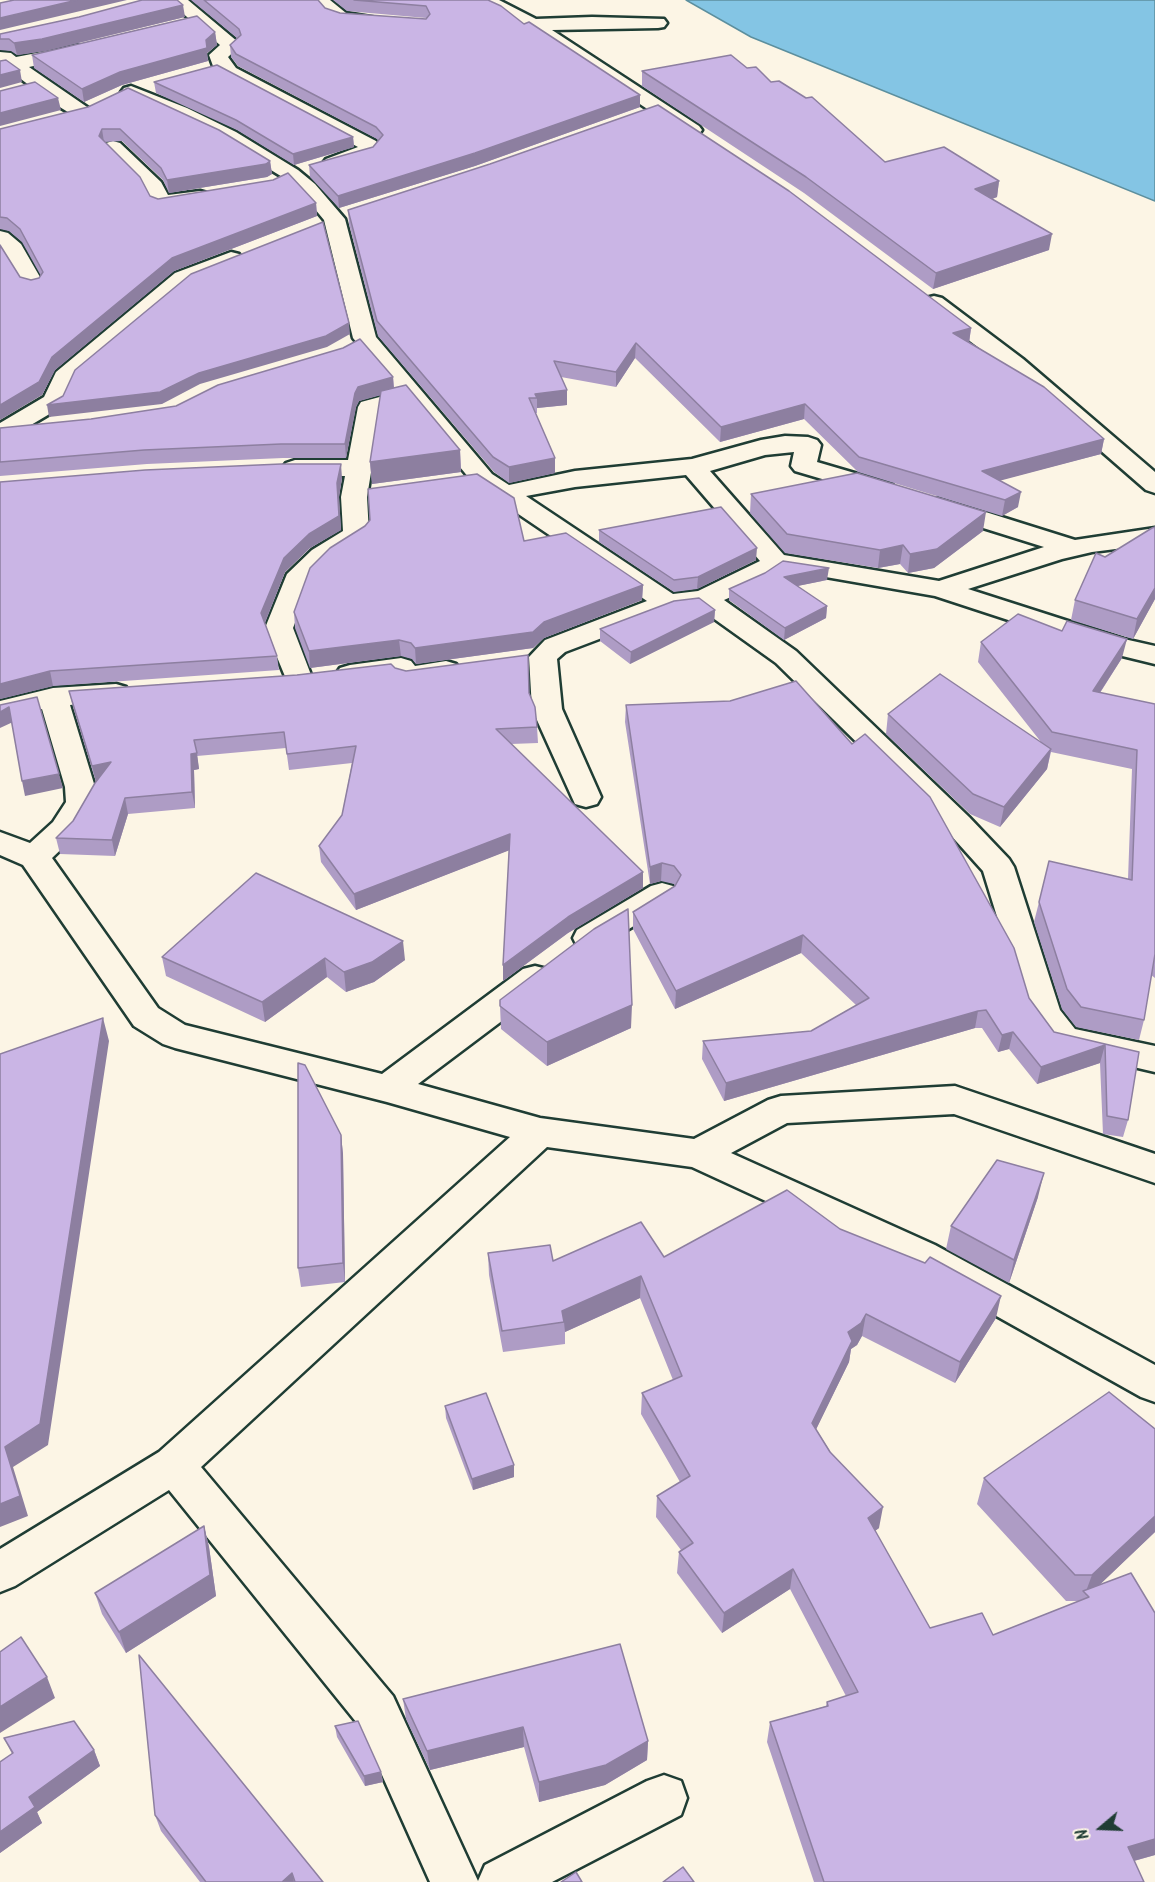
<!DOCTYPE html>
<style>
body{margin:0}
#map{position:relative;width:1155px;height:1882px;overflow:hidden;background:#fcf5e5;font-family:Kalam,sans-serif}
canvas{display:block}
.north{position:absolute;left:1071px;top:1798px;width:60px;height:60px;-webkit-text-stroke:4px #fcf5e5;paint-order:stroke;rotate:251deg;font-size:16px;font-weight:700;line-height:24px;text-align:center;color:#1f3d34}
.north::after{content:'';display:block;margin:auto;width:21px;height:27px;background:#1f3d34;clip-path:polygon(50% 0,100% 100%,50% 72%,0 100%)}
</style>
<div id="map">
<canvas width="1155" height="1882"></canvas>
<div class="north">N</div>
</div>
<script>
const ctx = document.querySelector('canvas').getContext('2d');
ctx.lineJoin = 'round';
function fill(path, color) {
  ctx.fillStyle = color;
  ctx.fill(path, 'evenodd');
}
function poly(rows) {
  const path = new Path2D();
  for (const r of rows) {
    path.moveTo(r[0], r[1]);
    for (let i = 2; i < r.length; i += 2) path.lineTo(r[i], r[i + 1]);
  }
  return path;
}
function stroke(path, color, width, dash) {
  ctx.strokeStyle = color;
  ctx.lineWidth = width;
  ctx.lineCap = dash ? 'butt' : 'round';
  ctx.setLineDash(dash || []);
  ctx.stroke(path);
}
const water = poly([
 [686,0,1155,0,1155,201,751,37,686,0]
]);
fill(water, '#84c5e4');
stroke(water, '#5c8f9e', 1.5);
const minor = poly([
 [167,0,188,0,238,42,240,46,228,57,236,68,376,141,382,149,379,153,340,167,333,169,326,167,323,163,326,159,358,147,222,76,213,66,209,55,220,45,167,0],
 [311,0,330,0,346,13,377,18,380,22,377,26,371,27,336,22,328,18,311,0],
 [476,0,499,0,536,19,592,17,664,19,667,23,664,27,658,28,552,30,699,126,702,130,699,134,692,136,685,134,527,29,479,4,476,0],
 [78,45,85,47,87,51,85,55,29,67,90,109,93,113,90,117,76,117,50,101,9,70,0,71,0,52,11,53,16,57,78,45],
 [131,86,187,108,236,132,298,170,315,184,345,219,376,337,492,474,509,485,575,471,692,459,761,440,785,436,808,437,817,440,821,445,817,462,892,484,896,489,892,494,883,497,795,471,791,466,794,452,765,455,710,471,784,555,939,581,1044,547,932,512,928,506,932,500,941,498,1075,540,1155,528,1155,544,1092,552,1062,559,968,589,1124,639,1155,646,1155,664,1106,652,935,596,797,572,781,571,763,583,724,600,796,651,969,817,1009,859,1014,867,1060,1010,1075,1029,1155,1046,1155,1072,1052,1048,1027,1014,983,871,947,831,776,663,699,608,673,611,565,652,557,659,562,709,601,797,597,804,586,807,575,804,532,709,529,657,545,640,647,601,474,484,408,404,381,411,367,497,369,534,365,540,330,562,310,583,293,628,313,680,309,686,299,689,289,686,265,628,287,574,312,550,343,531,341,497,345,476,295,476,286,473,282,468,286,463,295,460,348,460,358,407,361,402,398,392,353,338,324,220,301,192,284,178,222,140,173,116,124,96,121,92,124,88,131,86],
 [686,475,760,561,698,591,673,594,526,496,575,487,686,475],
 [113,141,120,143,161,182,168,195,200,191,207,193,211,197,207,201,200,203,160,209,153,207,144,188,103,147,106,143,113,141],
 [0,231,8,233,21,244,44,284,41,289,33,291,25,289,0,249,0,231],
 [231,252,239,254,242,259,239,264,191,283,75,380,63,406,9,438,0,440,0,423,44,397,56,372,175,273,231,252],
 [934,296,942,298,1023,359,1155,472,1155,493,1146,490,1007,369,926,308,923,303,926,298,934,296],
 [401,658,411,661,415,666,446,661,456,664,460,670,456,676,407,685,397,682,393,677,350,683,340,680,336,674,340,668,350,665,401,658],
 [116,684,126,687,131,693,126,699,70,705,95,787,96,802,75,836,52,858,158,1008,185,1025,382,1074,523,969,535,966,547,969,552,978,547,987,418,1084,540,1118,694,1139,768,1100,781,1096,955,1086,1155,1154,1155,1183,954,1114,787,1123,731,1153,935,1245,1155,1365,1155,1402,1141,1397,909,1267,692,1167,547,1147,201,1467,393,1696,478,1881,485,1865,647,1781,664,1775,681,1781,687,1798,681,1815,552,1882,430,1882,361,1728,169,1490,15,1586,0,1592,0,1549,159,1452,510,1137,387,1102,175,1048,163,1044,134,1026,23,865,0,855,0,832,30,843,53,822,66,802,65,787,42,709,0,719,0,701,53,688,116,684],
 [662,883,673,886,678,894,673,902,601,946,589,950,577,946,573,938,577,930,651,886,662,883]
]);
stroke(minor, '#1f3d34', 5);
fill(minor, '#fcf5e5');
fill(poly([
 [191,0,318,0,325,8,340,13,426,19,426,18,347,11,333,0,488,0,640,107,475,166,339,208,310,177,309,165,373,147,378,141,377,139,238,66,231,57,230,45,237,38],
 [185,17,45,51,17,55,11,51,0,50,0,34],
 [215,32,217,45,207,53,208,61,122,85,84,102,34,68,32,55],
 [747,68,771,82,885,162,999,181,997,197,992,199,1049,250,933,289,804,193,642,86,642,71],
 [154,82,353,137,354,147,294,165,237,130,156,93],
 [88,107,270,161,272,174,267,177,169,193,163,180,122,141,105,142,150,196,158,199,316,203,317,216,174,271,55,370,42,395,20,277,31,280,39,278,41,276,22,242,9,231,0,229,0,129],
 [348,210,971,328,969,343,1104,439,1101,454,1000,480,1018,507,1002,516,858,472,804,419,720,442,635,358,616,387,561,377,567,405,537,408,537,413,535,413,555,473,509,483,494,472,378,336,349,224],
 [393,377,394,388,460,450,461,472,372,484,370,462,381,395,359,401,356,407,346,458,283,458,147,464,0,476,0,428,91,419],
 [342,478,339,497,341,530,310,548,285,572,265,623,277,656,279,670,53,686,0,699],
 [751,494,983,531,934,568,908,573,900,564,878,568,785,553,750,513],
 [599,530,756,560,697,589,674,592,599,542],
 [524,541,643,585,642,600,544,638,533,648,416,664,412,659,401,656,310,668,295,628,294,612],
 [1105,557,1155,599,1133,639,1071,620,1075,600],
 [827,580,797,586,827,606,826,618,784,640,729,600,729,589],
 [715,610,714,622,630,664,600,641,600,629],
 [981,642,1122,658,1100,693,1155,704,1155,978,1151,975,1144,1020,1139,1040,1076,1027,1062,1009,1034,922,1039,902,1128,879,1132,769,1051,752,1047,769,1000,827,970,814,886,734,888,714,1041,742,978,662],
 [395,668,406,671,529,693,537,727,538,743,511,744,643,888,568,933,503,981,503,965,509,850,356,910,321,862,319,846,342,815,352,763,289,770,286,748,197,756,199,769,194,770,195,808,128,814,115,856,60,854,56,838,73,821,96,782,73,707,69,691],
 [626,705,1029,998,1054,1032,1139,1052,1128,1120,1123,1137,1103,1134,1100,1063,1037,1084,1009,1049,998,1052,982,1028,975,1028,724,1101,702,1059,703,1041,811,1031,856,1005,801,953,675,1009,633,929,633,912,675,886,674,884,661,881,650,884,625,722],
 [256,873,405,960,374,982,346,992,327,977,265,1022,166,976,162,957],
 [500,1006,631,1028,547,1066,501,1029],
 [341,1135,343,1154,345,1282,301,1287,298,1268],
 [1038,1197,1009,1283,946,1249,951,1226],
 [840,1229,996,1318,955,1383,862,1336,857,1345,851,1349,849,1362,816,1429,879,1528,875,1531,930,1628,993,1635,1079,1601,1066,1601,977,1504,984,1478,1155,1429,1155,1532,1099,1585,1155,1855,1134,1861,1144,1882,814,1882,767,1742,770,1722,826,1706,827,1702,846,1696,790,1589,722,1633,677,1573,679,1552,681,1550,656,1517,657,1496,680,1482,641,1414,642,1393,673,1380,640,1298,565,1332,565,1344,503,1352,489,1275,488,1253,553,1261,664,1257],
 [445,1406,514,1477,473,1490,446,1418],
 [204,1526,209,1547,216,1596,126,1653,102,1614,95,1593],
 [403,1699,648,1741,647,1760,605,1785,539,1802,524,1747,430,1770,406,1719],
 [335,1726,381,1772,383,1782,365,1786,337,1737],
 [4,1738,94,1750,100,1766,37,1812,42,1823,0,1853,12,1754],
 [155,1815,323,1882,200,1882,161,1831]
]), '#ae9cc5');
fill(poly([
 [77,0,127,0,0,30,0,18],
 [183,5,185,17,45,51,17,55,14,43],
 [215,32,217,45,207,53,208,61,122,85,84,102,82,89,120,72,206,40],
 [20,70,22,82,0,88,0,75],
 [640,95,640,107,475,166,339,208,338,196],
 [58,98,61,110,0,126,0,113],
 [102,129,104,142,99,136],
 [353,137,354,147,294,165,293,154],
 [270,161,272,174,267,177,169,193,167,180],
 [999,181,997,197,973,206,975,189],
 [316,203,317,216,174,271,55,370,42,395,0,420,0,405,52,357,172,258],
 [1052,234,1049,250,933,289,936,273],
 [349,323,350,334,327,347,200,384,162,404,49,417,47,405,199,373],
 [971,328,969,343,953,333],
 [636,343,635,358,616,387,616,372],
 [393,377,394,391,359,401,356,407,346,458,345,444,355,393,358,387],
 [567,390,567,405,537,408,537,398,535,394],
 [805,404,804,419,720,442,721,427],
 [1104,439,1101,454,980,486,982,471],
 [460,450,461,472,372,484,370,462],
 [555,458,555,473,509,483,509,467],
 [341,464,342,478,339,497,341,530,310,548,285,572,263,627,261,613,284,558,309,534,337,483],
 [1021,492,1018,507,1002,516,1005,500],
 [986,512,983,531,934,568,908,573,910,554],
 [903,545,900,564,878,568,880,550],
 [757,548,756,560,697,589,698,577],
 [829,568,827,580,783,589,784,577],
 [643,585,642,600,544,638,533,648,416,664,415,648,544,622],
 [1155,588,1155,599,1133,639,1137,619],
 [827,606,826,618,784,640,785,628],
 [715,610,714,622,630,664,631,652],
 [1127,639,1122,658,1088,711,1093,691],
 [399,640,401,656,310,668,309,651],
 [50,671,53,686,0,699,0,684],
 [9,707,13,722,0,728,0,712],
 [1051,749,1047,769,1000,827,1004,807],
 [197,753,199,769,194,770,195,808,192,792,191,754],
 [111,762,96,782,92,766],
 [59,774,63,788,25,796,22,781],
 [125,798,128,814,115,856,112,840],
 [510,834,510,850,356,910,354,894],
 [662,863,661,881,650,884,650,867],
 [643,872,643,888,568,933,503,981,503,965,568,917],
 [803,935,801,953,675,1009,676,991],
 [403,941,405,960,374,982,346,992,344,972],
 [325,958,327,977,265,1022,262,1002],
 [632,1005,631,1028,547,1066,547,1042],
 [978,1011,975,1028,724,1101,726,1083],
 [103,1018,109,1041,48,1445,13,1467,28,1516,0,1527,0,1504,5,1447],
 [1013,1032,1009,1049,998,1052,1002,1035],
 [1105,1045,1100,1063,1037,1084,1041,1067],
 [341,1135,343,1154,345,1282,343,1263],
 [1044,1173,1038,1197,1009,1283,1014,1260],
 [641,1276,640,1298,565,1332,564,1322,562,1311],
 [1001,1296,996,1318,955,1383,960,1362],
 [866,1314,862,1336,857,1345,851,1349,849,1362,809,1444,812,1423,848,1332],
 [514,1465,514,1477,473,1490,472,1479],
 [883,1507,879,1528,864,1539,868,1518],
 [1155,1516,1155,1532,1088,1596,1085,1594,1092,1575],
 [204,1526,209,1547,216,1596,126,1653,119,1632],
 [793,1569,790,1589,722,1633,724,1613],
 [47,1677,55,1698,0,1733,0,1707],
 [523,1727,524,1747,430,1770,427,1751],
 [648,1741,647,1760,605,1785,539,1802,539,1782],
 [94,1750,100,1766,37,1812,42,1823,0,1853,0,1832,29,1797],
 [381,1772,383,1782,365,1786,364,1776],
 [1155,1839,1155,1855,1119,1865,1128,1847],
 [292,1873,294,1882,282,1882]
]), '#8d7fa0');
const building = poly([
 [14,0,77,0,0,18,0,3,14,0],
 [142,0,177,0,183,5,42,39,14,43,9,39,0,39,0,34,79,17,142,0],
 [204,0,318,0,325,8,340,13,426,19,430,14,426,6,354,0,488,0,501,6,524,24,529,22,640,95,475,153,338,196,309,165,373,147,383,135,376,127,236,54,230,45,241,35,239,29,204,0],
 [197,16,215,32,206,40,207,48,120,72,82,89,32,55,197,16],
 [731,55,747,68,756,67,771,82,779,81,806,98,812,97,885,162,944,147,999,181,975,189,1052,234,936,273,806,177,642,71,731,55],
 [6,60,20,70,0,75,0,61,6,60],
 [217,65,353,137,293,154,236,120,154,82,217,65],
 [35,82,58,98,0,113,0,91,35,82],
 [128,88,219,130,270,161,266,164,167,180,161,168,120,129,102,129,99,136,140,177,150,196,158,199,273,180,288,173,316,203,172,258,52,357,39,382,0,405,0,245,20,277,31,280,39,278,43,272,20,229,7,218,0,217,0,129,88,107,128,88],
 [658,105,789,191,971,328,953,333,1044,387,1104,439,982,471,1021,492,1005,500,859,457,805,404,721,427,636,343,616,372,554,361,567,390,535,394,537,398,529,398,555,458,509,467,493,457,377,321,348,210,490,164,658,105],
 [323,222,349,323,326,336,199,373,160,392,47,405,63,396,75,370,191,274,323,222],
 [360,339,393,377,358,387,355,393,345,444,281,444,144,450,0,462,0,428,91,419,176,406,218,385,343,348,360,339],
 [406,385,460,450,370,462,381,391,406,385],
 [281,464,341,464,337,483,339,516,309,534,284,558,261,613,277,656,50,671,0,684,0,482,145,470,281,464],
 [857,473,986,512,937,549,910,554,903,545,880,550,787,534,751,494,857,473],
 [477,474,514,498,524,541,566,533,643,585,544,622,533,632,415,648,411,643,399,640,309,651,294,612,310,568,330,548,365,526,370,520,368,489,477,474],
 [721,507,757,548,698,577,674,580,599,530,721,507],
 [1155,527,1155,588,1137,619,1075,600,1096,553,1105,557,1152,528,1155,527],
 [783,561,829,568,784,577,827,606,785,628,729,589,765,573,783,561],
 [699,598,715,610,631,652,600,629,674,601,699,598],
 [1018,614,1062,631,1067,621,1127,639,1093,691,1155,704,1155,954,1144,1020,1081,1007,1067,989,1039,902,1049,861,1132,880,1137,750,1052,732,981,642,1018,614],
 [528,655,529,693,535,707,537,727,496,729,643,872,568,917,503,965,510,834,354,894,319,846,342,815,356,746,287,754,284,732,194,740,197,753,191,754,192,792,125,798,112,840,56,838,73,821,95,783,111,762,92,766,69,691,297,675,391,664,395,668,406,671,528,655],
 [940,674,1051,749,1004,807,973,794,888,714,940,674],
 [796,681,852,744,865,734,930,797,1014,948,1029,998,1054,1032,1139,1052,1128,1120,1107,1116,1105,1045,1041,1067,1013,1032,1002,1035,986,1010,978,1011,726,1083,703,1041,811,1031,869,998,803,935,676,991,633,912,675,886,681,875,674,866,662,863,650,867,626,705,730,701,796,681],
 [37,697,59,774,22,781,9,707,0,712,0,705,37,697],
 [256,873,403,941,372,962,344,972,325,958,262,1002,162,957,256,873],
 [628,909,632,1005,547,1042,500,1006,500,1000,594,929,628,909],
 [103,1018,40,1424,5,1447,20,1496,0,1504,0,1054,103,1018],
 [298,1063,305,1065,341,1135,343,1263,298,1268,298,1063],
 [997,1160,1044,1173,1014,1260,951,1226,997,1160],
 [787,1190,840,1229,925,1263,930,1257,1001,1296,960,1362,866,1314,861,1323,848,1332,852,1341,812,1423,830,1452,883,1507,868,1518,930,1628,982,1613,993,1635,1089,1597,1083,1591,1131,1573,1155,1613,1155,1839,1128,1847,1144,1882,824,1882,770,1722,828,1706,827,1702,858,1692,793,1569,724,1613,679,1552,693,1543,657,1496,690,1476,642,1393,682,1376,641,1276,562,1311,564,1322,502,1331,488,1253,550,1245,553,1261,641,1222,664,1257,787,1190],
 [1109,1392,1155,1429,1155,1516,1092,1575,1075,1575,984,1478,1109,1392],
 [486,1393,514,1465,472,1479,445,1406,486,1393],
 [204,1526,210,1575,119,1632,95,1593,204,1526],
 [21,1637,47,1677,0,1707,0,1652,21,1637],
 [620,1644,648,1741,606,1765,539,1782,523,1727,427,1751,403,1699,620,1644],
 [139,1655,280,1829,323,1882,295,1882,292,1873,282,1882,206,1882,155,1815,139,1655],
 [74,1721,94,1750,29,1797,35,1807,0,1832,0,1762,13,1753,4,1738,74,1721],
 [358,1721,381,1772,364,1776,335,1726,358,1721],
 [683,1867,694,1882,663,1882,683,1867],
 [576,1872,582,1882,561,1882,576,1872]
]);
fill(building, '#cab5e5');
stroke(building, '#8d7fa0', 1.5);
</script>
